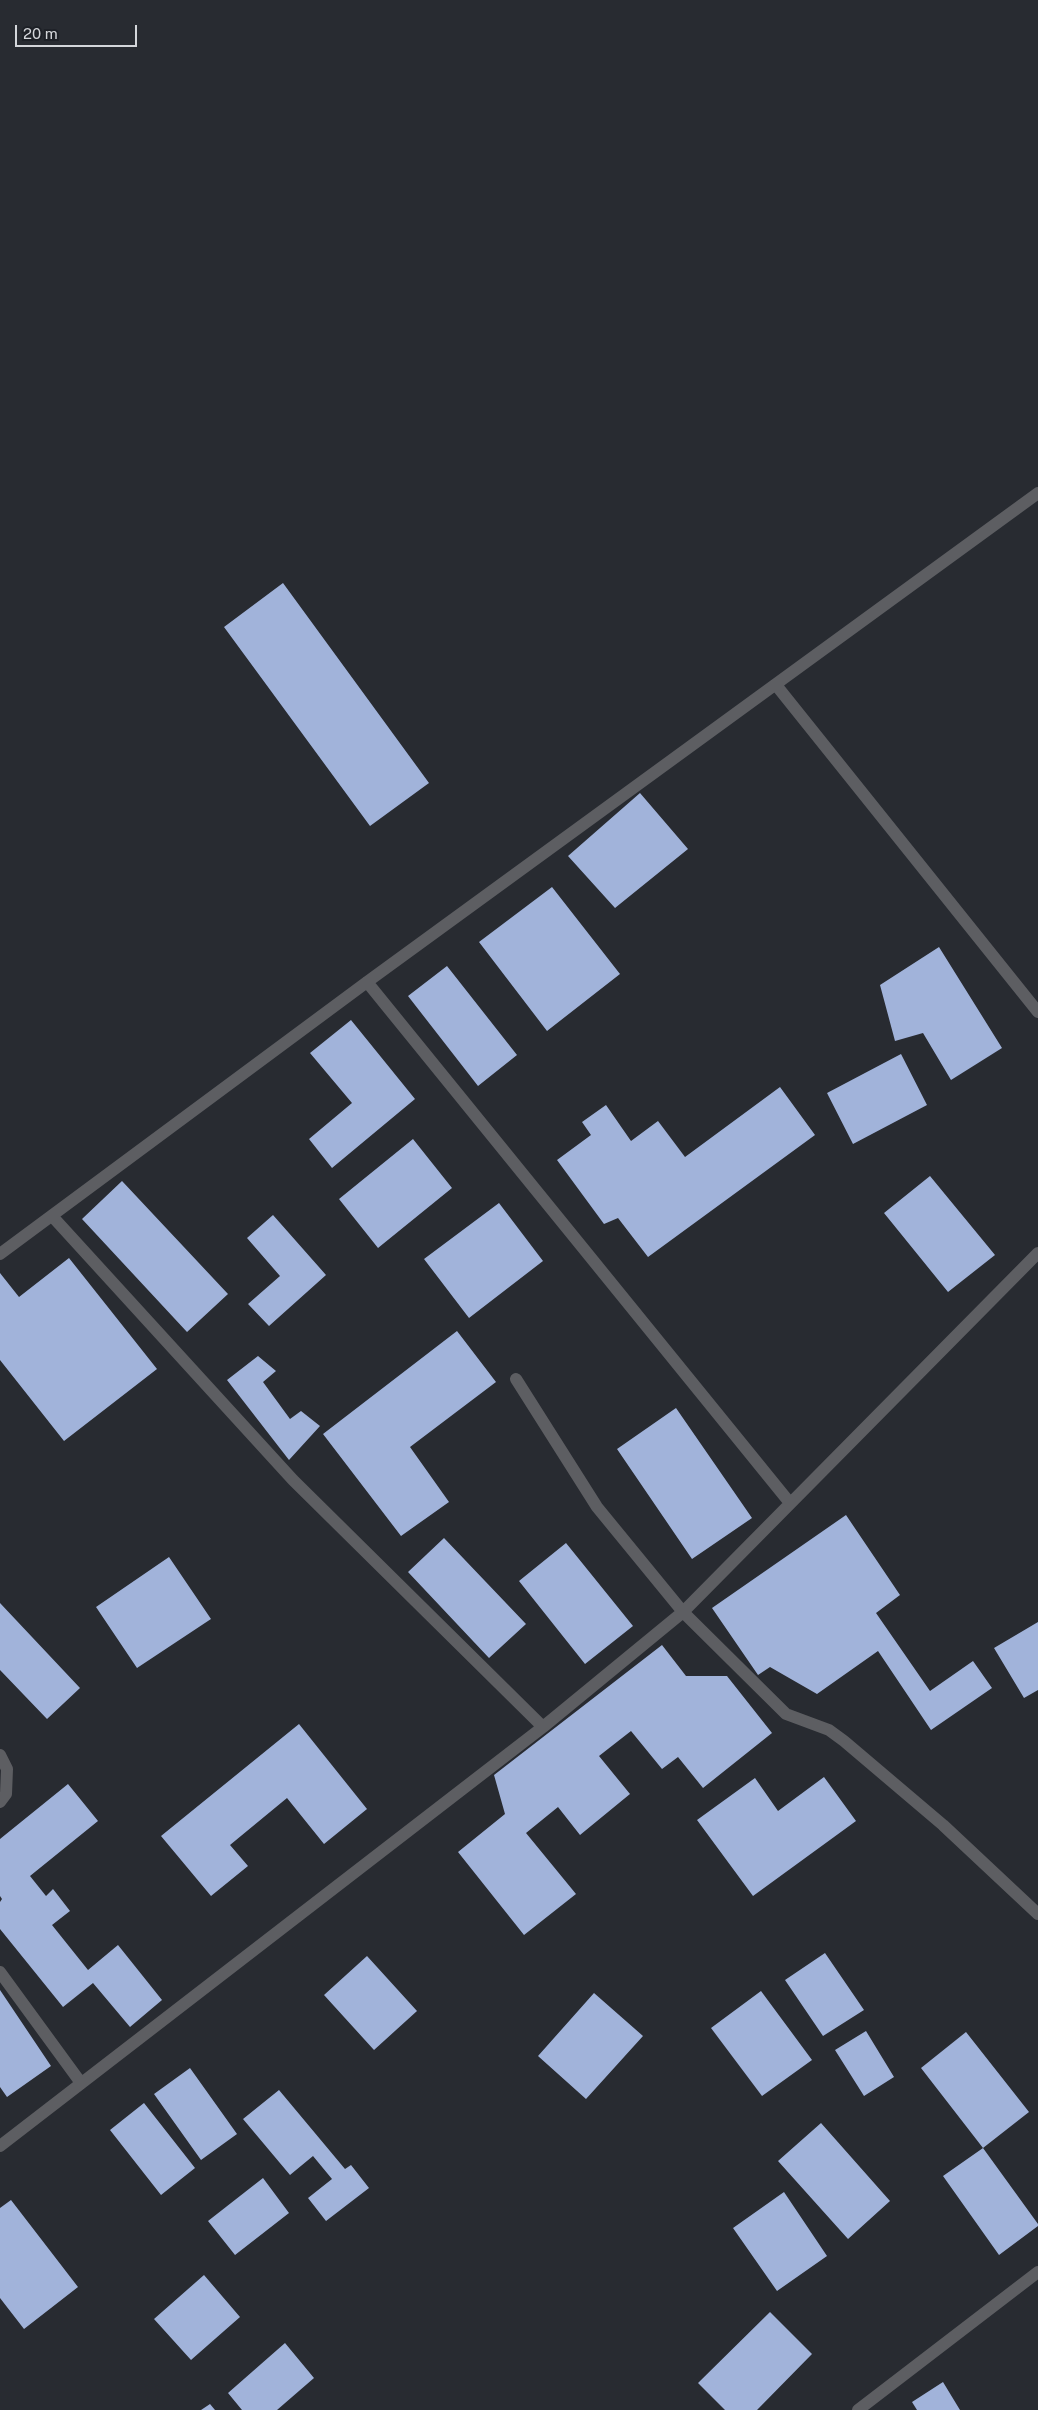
<!DOCTYPE html>
<style>
body{margin:0}
#map{position:relative;width:1038px;height:2410px;overflow:hidden;background:#282b31;font-family:"Public Sans",sans-serif}
canvas{display:block}
.scale{position:absolute;left:15px;top:25px;width:122px;height:22px;box-sizing:border-box;border:2px solid #d4d6da;border-top:0;padding-left:6px;font-size:15px;line-height:18px;white-space:nowrap;color:#d4d6da;-webkit-text-stroke:4px #1e2127;paint-order:stroke}
</style>
<div id="map">
<canvas width="1038" height="2410"></canvas>
<div class="scale">20 m</div>
</div>
<script>
const ctx = document.querySelector('canvas').getContext('2d');
ctx.lineJoin = 'round';
function fill(path, color) {
  ctx.fillStyle = color;
  ctx.fill(path, 'evenodd');
}
function poly(rows) {
  const path = new Path2D();
  for (const r of rows) {
    path.moveTo(r[0], r[1]);
    for (let i = 2; i < r.length; i += 2) path.lineTo(r[i], r[i + 1]);
  }
  return path;
}
function stroke(path, color, width, dash) {
  ctx.strokeStyle = color;
  ctx.lineWidth = width;
  ctx.lineCap = dash ? 'butt' : 'round';
  ctx.setLineDash(dash || []);
  ctx.stroke(path);
}
fill(poly([
 [283,583,429,783,370,826,224,627],
 [640,793,688,849,615,908,568,856],
 [552,887,620,974,547,1031,479,942],
 [939,947,1002,1048,951,1080,923,1033,895,1041,880,985],
 [447,966,517,1055,478,1086,408,996],
 [351,1020,415,1099,332,1168,309,1139,352,1103,310,1053],
 [901,1054,927,1105,853,1144,827,1093],
 [780,1087,815,1135,648,1257,618,1218,604,1224,557,1160,591,1135,582,1122,606,1105,631,1141,658,1121,685,1157],
 [413,1139,452,1188,378,1248,339,1199],
 [930,1176,995,1255,948,1292,884,1213],
 [122,1181,228,1294,187,1332,82,1219],
 [499,1203,543,1261,469,1318,424,1259],
 [273,1215,326,1275,269,1326,248,1304,280,1276,247,1238],
 [69,1258,157,1369,64,1441,0,1360,0,1273,19,1297],
 [457,1331,496,1382,410,1447,449,1502,401,1536,323,1434],
 [258,1356,276,1371,263,1382,290,1419,301,1411,320,1426,289,1460,227,1380],
 [676,1408,752,1518,692,1559,617,1449],
 [846,1515,900,1595,876,1613,930,1691,973,1661,992,1688,931,1730,878,1651,817,1694,770,1667,758,1675,712,1608],
 [444,1538,526,1624,489,1658,408,1572],
 [566,1543,633,1626,585,1664,519,1581],
 [169,1557,211,1619,137,1668,96,1607],
 [0,1603,80,1688,47,1719,0,1670],
 [1038,1622,1038,1690,1024,1698,994,1648],
 [662,1645,686,1676,727,1676,772,1733,703,1788,678,1757,662,1769,631,1731,599,1756,630,1794,580,1835,558,1807,526,1833,576,1894,524,1935,458,1852,505,1814,494,1775],
 [299,1724,367,1809,324,1844,287,1798,230,1845,248,1866,211,1896,161,1836],
 [824,1777,856,1821,753,1896,697,1820,755,1778,778,1811],
 [68,1784,98,1821,30,1876,46,1896,53,1889,70,1911,52,1925,88,1970,118,1945,162,2000,130,2027,93,1983,63,2007,0,1929,0,1902,2,1899,0,1896,0,1839],
 [825,1953,864,2010,823,2036,785,1980],
 [367,1956,417,2011,374,2050,324,1995],
 [0,1990,51,2066,7,2097,0,2087],
 [761,1991,812,2060,762,2096,711,2028],
 [594,1993,643,2036,586,2099,538,2056],
 [866,2031,894,2077,864,2096,835,2050],
 [966,2032,1029,2112,983,2148,921,2068],
 [190,2068,237,2134,201,2160,154,2094],
 [279,2090,345,2169,351,2165,369,2188,326,2221,308,2198,332,2179,313,2156,290,2175,243,2119],
 [144,2103,195,2168,161,2195,110,2130],
 [821,2123,890,2201,848,2239,778,2161],
 [983,2148,1038,2224,1038,2226,999,2255,943,2176],
 [263,2178,289,2213,235,2255,208,2221],
 [784,2192,827,2256,777,2291,733,2228],
 [11,2200,78,2287,24,2329,0,2298,0,2208],
 [204,2275,240,2317,191,2360,154,2319],
 [770,2312,812,2354,757,2410,725,2410,698,2383],
 [285,2343,314,2378,277,2410,242,2410,228,2393],
 [943,2382,960,2410,917,2410,912,2402],
 [210,2404,215,2410,201,2410]
]), '#a1b3da');
stroke(poly([
 [776,685,1038,1012],
 [367,982,790,1503],
 [52,1216,293,1480,543,1727],
 [0,1254,367,982,1038,493],
 [516,1379,597,1507,683,1612,786,1714,829,1730,844,1741,943,1825,1038,1914],
 [0,1755,7,1769,6,1794,0,1802],
 [0,1972,81,2083],
 [0,2146,543,1727,683,1612,1038,1253],
 [858,2410,1038,2272]
]), '#5d5e62', 12);
</script>
